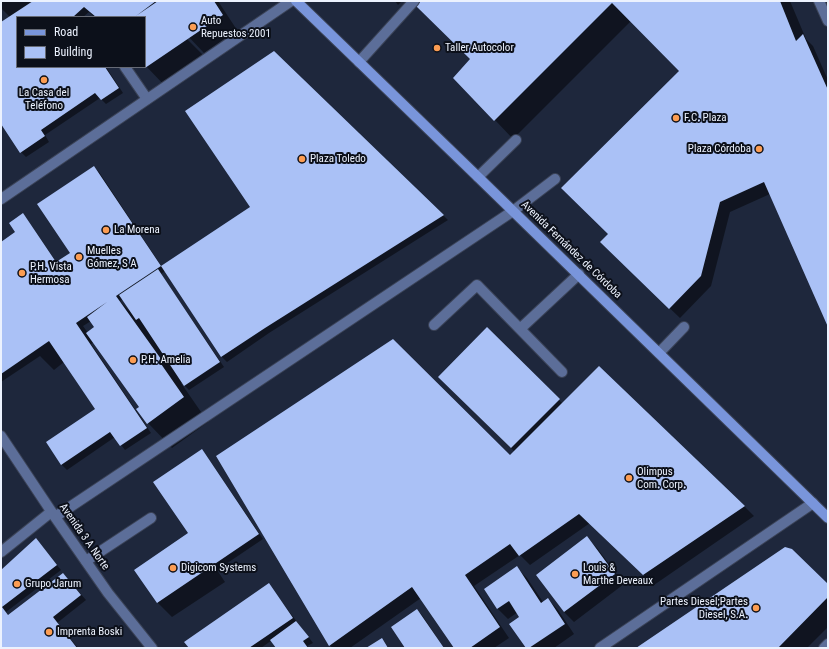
<!DOCTYPE html>
<meta charset="utf-8">
<style>
body{margin:0}
#map{position:relative;width:829px;height:649px;overflow:hidden;background:#1e273c;font-family:"Roboto Condensed",sans-serif}
canvas{display:block}
.frame{position:absolute;inset:0;border:2px solid #ecf2fe;pointer-events:none}
.legend{position:absolute;left:16px;top:16px;width:130px;height:52px;box-sizing:border-box;background:#0c101a;border:1px solid #666a75;margin:0;padding:5px 7px;list-style:none;font-size:12px;color:#ecf2fe}
.legend li{display:flex;align-items:center;gap:8px;height:20px}
.legend b{width:20px;border:1px solid #666a75}
</style>
<div id="map">
<canvas width="829" height="649"></canvas>
<div class="frame"></div>
<ul class="legend">
<li><b style="height:5px;background:#7995db"></b>Road</li>
<li><b style="height:11px;background:#aac1f6"></b>Building</li>
</ul>
</div>
<script>
const ctx = document.querySelector('canvas').getContext('2d');
ctx.lineJoin = 'round';
function fill(path, color) {
  ctx.fillStyle = color;
  ctx.fill(path, 'evenodd');
}
function poly(rows) {
  const path = new Path2D();
  for (const r of rows) {
    path.moveTo(r[0], r[1]);
    for (let i = 2; i < r.length; i += 2) path.lineTo(r[i], r[i + 1]);
  }
  return path;
}
function stroke(path, color, width, dash) {
  ctx.strokeStyle = color;
  ctx.lineWidth = width;
  ctx.lineCap = dash ? 'butt' : 'round';
  ctx.setLineDash(dash || []);
  ctx.stroke(path);
}
function drawText(font, color, halo, rows, align = 'center') {
  ctx.font = font + ' "Roboto Condensed",sans-serif';
  ctx.lineWidth = 4;
  ctx.setLineDash([]);
  ctx.textBaseline = 'middle';
  ctx.strokeStyle = halo;
  ctx.fillStyle = color;
  for (const [text, x, y, turn = 0] of rows) {
    ctx.save();
    ctx.translate(x, y);
    ctx.rotate((+turn || 0) * Math.PI / 180);
    ctx.textAlign = isNaN(turn) ? turn : align;
    if (halo) ctx.strokeText(text, 0, 0);
    ctx.fillText(text, 0, 0);
    ctx.restore();
  }
}
fill(poly([
 [1,1,218,1,237,30,204,53,186,34,184,36,206,58,165,86,145,65,145,17,94,17,89,12,83,17,17,17,17,67,106,67,123,93,106,104,100,98,45,135,49,142,26,157,21,152,1,122,1,24,11,18,1,8],
 [395,1,402,1,398,5],
 [423,1,790,1,806,39,813,46,828,80,828,324,770,194,730,212,711,286,680,318,611,252,680,71,631,21,513,139,495,120,471,59],
 [274,52,448,220,269,333,227,362,222,357,165,271,161,274,224,367,189,390,182,383,181,383,208,422,172,448,148,423,140,407,94,342,91,344,151,433,125,450,115,437,67,470,62,465,47,443,96,410,64,362,54,370,40,356,1,382,1,243,15,234,23,214,27,219,57,263,72,253,94,167,99,172,162,267,252,208],
 [123,299,130,312,120,301],
 [91,321,95,328,88,333,83,326],
 [487,328,563,404,744,506,754,516,654,585,590,523,530,565,520,555,474,586,509,638,494,648,455,648,421,598,350,648,332,648,330,645,515,452,439,377],
 [201,450,206,455,263,539,217,570,225,582,172,617,158,603,136,570,192,537],
 [587,538,597,548,624,584,574,622,564,612,537,575],
 [40,545,61,570,6,612,9,616,63,574,86,600,57,623,78,648,1,648,1,571],
 [517,568,527,578,543,602,548,599,558,610,574,634,554,648,527,648,521,617,518,612,508,619,498,609,485,589],
 [269,585,313,643,307,646,309,648,278,648,272,640,261,648,190,648],
 [828,585,828,627,807,648,638,648],
 [417,610,422,615,444,648,407,648]
]), '#0007');
fill(poly([
 [33,1,156,1,136,16,158,1,214,1,223,15,145,68,145,17,96,17,84,7,73,17,17,17,17,67,105,67,119,88,101,100,95,93,41,130,45,136,20,153,1,124,1,22],
 [421,1,780,1,796,41,803,34,828,90,828,327,764,182,720,202,701,276,669,309,600,242,608,234,561,188,679,71,612,3,494,121,453,78,470,59,416,6],
 [274,51,444,215,265,328,221,357,161,266,116,296,161,359,159,361,184,397,147,424,136,409,139,407,86,333,94,327,87,317,107,302,76,323,147,428,120,446,110,432,61,465,46,442,95,409,49,341,1,374,1,242,15,232,9,223,23,213,56,262,70,253,37,204,94,166,161,266,250,207,185,111],
 [158,269,220,362,184,386,139,318,136,320,119,295],
 [487,327,560,399,511,448,438,377],
 [393,339,510,455,599,366,745,506,643,575,579,514,519,556,510,544,465,575,500,627,470,648,454,648,412,587,329,646,216,456],
 [202,449,259,534,157,603,134,570,188,533,153,482],
 [587,536,615,574,564,612,536,575],
 [36,538,57,565,2,607,8,615,63,573,81,595,53,617,77,648,1,648,1,570],
 [785,547,792,549,828,584,828,597,778,648,636,648],
 [517,566,541,603,548,598,565,624,529,648,526,648,509,624,519,617,509,601,497,609,484,589],
 [269,583,293,618,249,648,189,648,184,642],
 [417,609,444,648,405,648,391,627],
 [296,621,309,637,303,641,308,648,276,648,270,640],
 [382,638,388,648,366,648]
]), '#aac1f6');
const lane = poly([
 [819,1,828,21],
 [359,62,414,1],
 [125,67,147,99],
 [478,177,516,140],
 [513,211,555,179],
 [434,325,477,285,520,329,579,274],
 [520,329,562,372],
 [659,353,684,327],
 [1,552,51,512],
 [86,561,151,518],
 [824,648,828,644]
]);
const street = poly([
 [1,199,291,1],
 [1,436,55,517,108,593,152,648],
 [55,517,513,211],
 [600,648,813,503]
]);
const secondary = poly([
 [296,1,478,177,828,518]
]);
stroke(lane, '#3b4357', 12);
stroke(street, '#3b4357', 12);
stroke(secondary, '#3b4357', 12);
stroke(lane, '#5c6e99', 10);
stroke(street, '#5c6e99', 10);
stroke(secondary, '#7995db', 10);
for (const [x, y, r, color] of [
 [193,27,4,"#fc9d53"],
 [437,48,4,"#fc9d53"],
 [44,80,4,"#fc9d53"],
 [676,118,4,"#fc9d53"],
 [759,149,4,"#fc9d53"],
 [302,159,4,"#fc9d53"],
 [106,230,4,"#fc9d53"],
 [79,257,4,"#fc9d53"],
 [22,273,4,"#fc9d53"],
 [133,360,4,"#fc9d53"],
 [629,478,4,"#fc9d53"],
 [173,568,4,"#fc9d53"],
 [575,574,4,"#fc9d53"],
 [17,584,4,"#fc9d53"],
 [756,608,4,"#fc9d53"],
 [49,632,4,"#fc9d53"]
]) {
  const dot = new Path2D();
  dot.arc(x, y, r, 0, 2 * Math.PI);
  ctx.fillStyle = color;
  ctx.fill(dot);
  stroke(dot, '#0c101a', 1.5);
}
drawText('11px', '#ecf2fe', '#0c101a', [
 ["Auto",201,21],
 ["Repuestos 2001",201,34],
 ["Taller Autocolor",445,48],
 ["La Casa del",44,93,"center"],
 ["Teléfono",44,106,"center"],
 ["F.C. Plaza",684,118],
 ["Plaza Córdoba",751,149,"right"],
 ["Plaza Toledo",310,159],
 ["La Morena",114,230],
 ["Muelles",87,251],
 ["Gómez, S A",87,264],
 ["P.H. Vista",30,267],
 ["Hermosa",30,280],
 ["P.H. Amelia",141,360],
 ["Olimpus",637,472],
 ["Com. Corp.",637,485],
 ["Digicom Systems",181,568],
 ["Louis &",583,568],
 ["Marthe Deveaux",583,581],
 ["Grupo Jarum",25,584],
 ["Partes Diesel;Partes",748,602,"right"],
 ["Diesel, S.A.",748,615,"right"],
 ["Imprenta Boski",57,632]
], 'left');
drawText('11px', '#ecf2fe', '#0c101a', [
 ["Avenida Fernández de Córdoba",571,250,44],
 ["Avenida 3 A Norte",84,537,55]
]);
</script>
